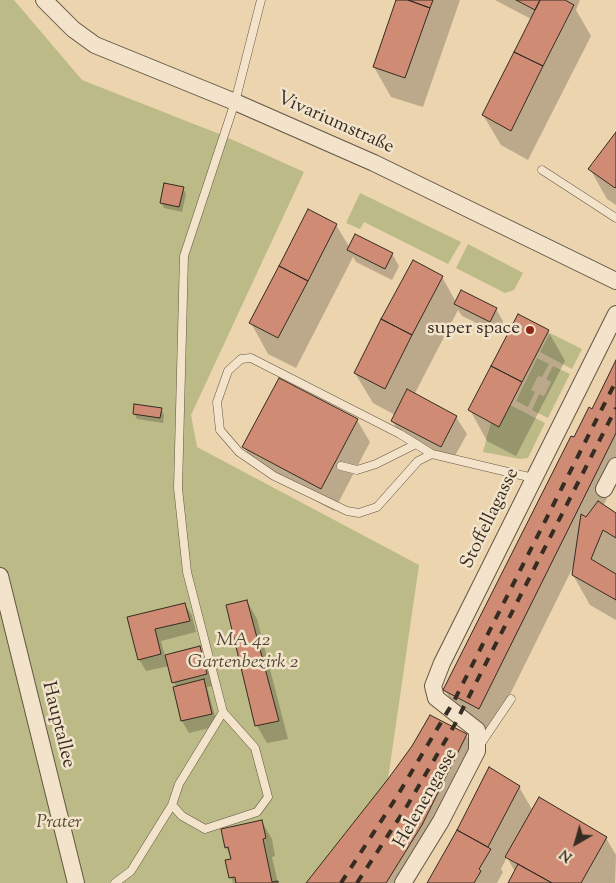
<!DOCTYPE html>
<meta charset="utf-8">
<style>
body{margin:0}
#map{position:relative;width:616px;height:883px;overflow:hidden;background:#ebd4ae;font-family:"Sorts Mill Goudy",serif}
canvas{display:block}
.north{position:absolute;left:551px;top:818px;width:50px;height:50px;-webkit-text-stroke:4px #f2e3ca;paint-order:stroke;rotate:218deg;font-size:14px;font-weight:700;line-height:20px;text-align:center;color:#352c22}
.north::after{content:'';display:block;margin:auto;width:18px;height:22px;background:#352c22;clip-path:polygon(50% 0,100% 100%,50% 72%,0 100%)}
</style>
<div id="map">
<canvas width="616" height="883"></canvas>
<div class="north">N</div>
</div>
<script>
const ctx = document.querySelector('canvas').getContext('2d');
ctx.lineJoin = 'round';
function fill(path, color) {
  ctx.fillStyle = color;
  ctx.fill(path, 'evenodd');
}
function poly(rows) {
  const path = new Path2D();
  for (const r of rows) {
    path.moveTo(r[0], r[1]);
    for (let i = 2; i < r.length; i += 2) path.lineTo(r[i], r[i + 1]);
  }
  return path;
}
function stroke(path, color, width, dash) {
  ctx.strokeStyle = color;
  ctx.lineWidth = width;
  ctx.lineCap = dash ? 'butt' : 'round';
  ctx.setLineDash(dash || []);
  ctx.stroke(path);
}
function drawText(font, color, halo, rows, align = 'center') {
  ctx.font = font + ' "Sorts Mill Goudy",serif';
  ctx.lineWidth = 5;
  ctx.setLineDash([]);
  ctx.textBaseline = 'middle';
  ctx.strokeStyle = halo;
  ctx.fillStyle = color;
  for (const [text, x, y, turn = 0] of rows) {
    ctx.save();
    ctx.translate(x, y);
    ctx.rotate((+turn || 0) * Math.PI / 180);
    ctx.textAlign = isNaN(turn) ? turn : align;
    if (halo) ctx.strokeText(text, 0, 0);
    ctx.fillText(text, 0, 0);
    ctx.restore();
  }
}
fill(poly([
 [0,0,14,0,82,80,222,135,304,172,191,415,197,447,419,565,388,779,306,883,0,883],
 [360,193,461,242,448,264,364,222,360,229,346,223],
 [468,244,523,273,514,290,505,293,456,268],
 [550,333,582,349,572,369,540,352],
 [537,358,549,364,542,377,538,376,531,390,535,392,528,407,516,401],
 [553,366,570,374,548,418,532,410,539,394,544,396,551,382,546,379],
 [510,405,545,423,528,458,520,459,483,452,491,422]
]), '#bcbb87');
fill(poly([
 [397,0,460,0,423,107,391,97,374,67],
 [495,0,580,0,576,10,591,36,528,160,501,145,483,115,531,19],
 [616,134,616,205,607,199,590,169],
 [183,188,186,194,182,212,164,208,161,202],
 [336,225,350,248,392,254,399,266,392,280,356,262,353,257,296,368,268,354,251,323],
 [442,277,456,302,496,309,503,321,497,333,462,316,458,310,414,395,456,417,467,434,451,463,402,438,392,420,395,415,373,403,355,373],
 [548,331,565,361,516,456,487,441,470,410],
 [616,363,616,481,603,506,616,514,616,620,590,605,573,575,573,567,492,731,458,713,445,690],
 [161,409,164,415,163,423,137,419,134,413],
 [357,420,370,442,334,511,257,469,244,447],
 [247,601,257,619,288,739,267,743,257,726,227,606],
 [185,604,192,616,196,632,161,641,165,656,199,648,206,659,213,686,207,687,218,726,189,733,182,721,176,687,169,666,146,671,139,659,129,618],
 [466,735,479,758,414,883,308,883],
 [519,787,533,811,606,838,616,855,615,883,509,883,515,872,507,857,501,869,503,872,497,883,429,883,458,830],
 [262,822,272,839,275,856,272,857,278,883,233,883,227,861,232,860,226,847]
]), '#0003');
const building = poly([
 [396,0,408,0,430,8,405,78,373,67,396,0],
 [408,0,433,0,430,8,408,0],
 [516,0,540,0,535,10,516,0],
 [540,0,565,0,574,5,543,66,514,52,540,0],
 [514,52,543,66,511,131,482,115,514,52],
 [616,132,616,187,615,188,588,169,616,132],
 [164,183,184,187,179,207,160,203,164,183],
 [308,209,337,224,308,281,279,266,308,209],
 [355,234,393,253,385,269,347,250,355,234],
 [413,260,443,276,412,335,381,319,413,260],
 [279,266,308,281,278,338,249,323,279,266],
 [461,290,497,308,490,322,454,304,461,290],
 [518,314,549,330,522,382,491,366,518,314],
 [381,319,412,335,385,389,354,373,381,319],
 [616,360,616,433,479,709,443,690,571,436,574,437,589,407,592,409,616,360],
 [491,366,522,382,499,427,468,410,491,366],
 [279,378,358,419,321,489,242,447,279,378],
 [407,389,457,416,441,447,391,421,407,389],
 [134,404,162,408,160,418,133,414,134,404],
 [598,501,616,513,616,538,603,530,591,559,616,574,616,600,572,575,581,514,586,517,598,501],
 [247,600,279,721,255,726,226,605,247,600],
 [185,603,190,621,155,629,161,654,138,660,127,617,185,603],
 [200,646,207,674,172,683,165,655,200,646],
 [204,679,212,714,181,721,173,687,204,679],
 [430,715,467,734,422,825,386,883,306,883,388,779,412,746,430,715],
 [489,767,520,786,488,847,457,830,489,767],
 [539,797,607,837,581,883,552,883,505,857,539,797],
 [262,820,266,838,263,839,272,882,278,881,278,883,236,883,235,877,229,878,225,860,231,859,228,847,225,848,221,829,262,820],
 [457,830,491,849,479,869,481,871,474,883,427,883,457,830],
 [518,864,552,883,508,883,518,864]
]);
fill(building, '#cf8b73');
stroke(building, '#352c22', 1);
const lane = poly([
 [542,170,616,218],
 [432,454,418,461,377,507,359,513,347,511,274,476,239,452,220,430,217,402,228,371,241,359,251,358,400,434,432,454,533,478],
 [341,466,357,470,376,464,416,444],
 [223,712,255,748,268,797,257,812,205,829,182,816,172,805,179,784,223,712,187,572,178,488,184,256,235,102,261,0],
 [480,745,511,699],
 [115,883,131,871,172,805]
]);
const street = poly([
 [44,0,73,29,95,45,235,102,374,163,616,281],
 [604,489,616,466],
 [0,576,76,883],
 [403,883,441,821,477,751,477,730,436,698,433,686,442,663,616,314]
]);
stroke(lane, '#625645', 9);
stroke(street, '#625645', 18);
stroke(lane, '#f2e3ca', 8);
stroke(street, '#f2e3ca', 16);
stroke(poly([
 [341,883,396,798,455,699,616,381],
 [357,883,407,806,455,724,616,408]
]), '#352c22', 4, [9, 9]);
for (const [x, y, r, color] of [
 [530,330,5,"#8f2418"]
]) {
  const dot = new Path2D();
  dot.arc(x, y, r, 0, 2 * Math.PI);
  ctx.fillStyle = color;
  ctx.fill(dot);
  stroke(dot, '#f2e3ca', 2);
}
drawText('19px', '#352c22', '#f2e3ca', [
 ["Vivariumstraße",335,124,24],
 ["Stoffellagasse",491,519,-64],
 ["Hauptallee",57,725,76],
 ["Helenengasse",427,799,-61]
]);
drawText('19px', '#352c22', '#f2e3ca', [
 ["super space",520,330]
], 'right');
drawText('italic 19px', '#504936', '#f2e3ca', [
 ["MA 42",243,642],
 ["Gartenbezirk 2",243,664],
 ["Prater",59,824]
]);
</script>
